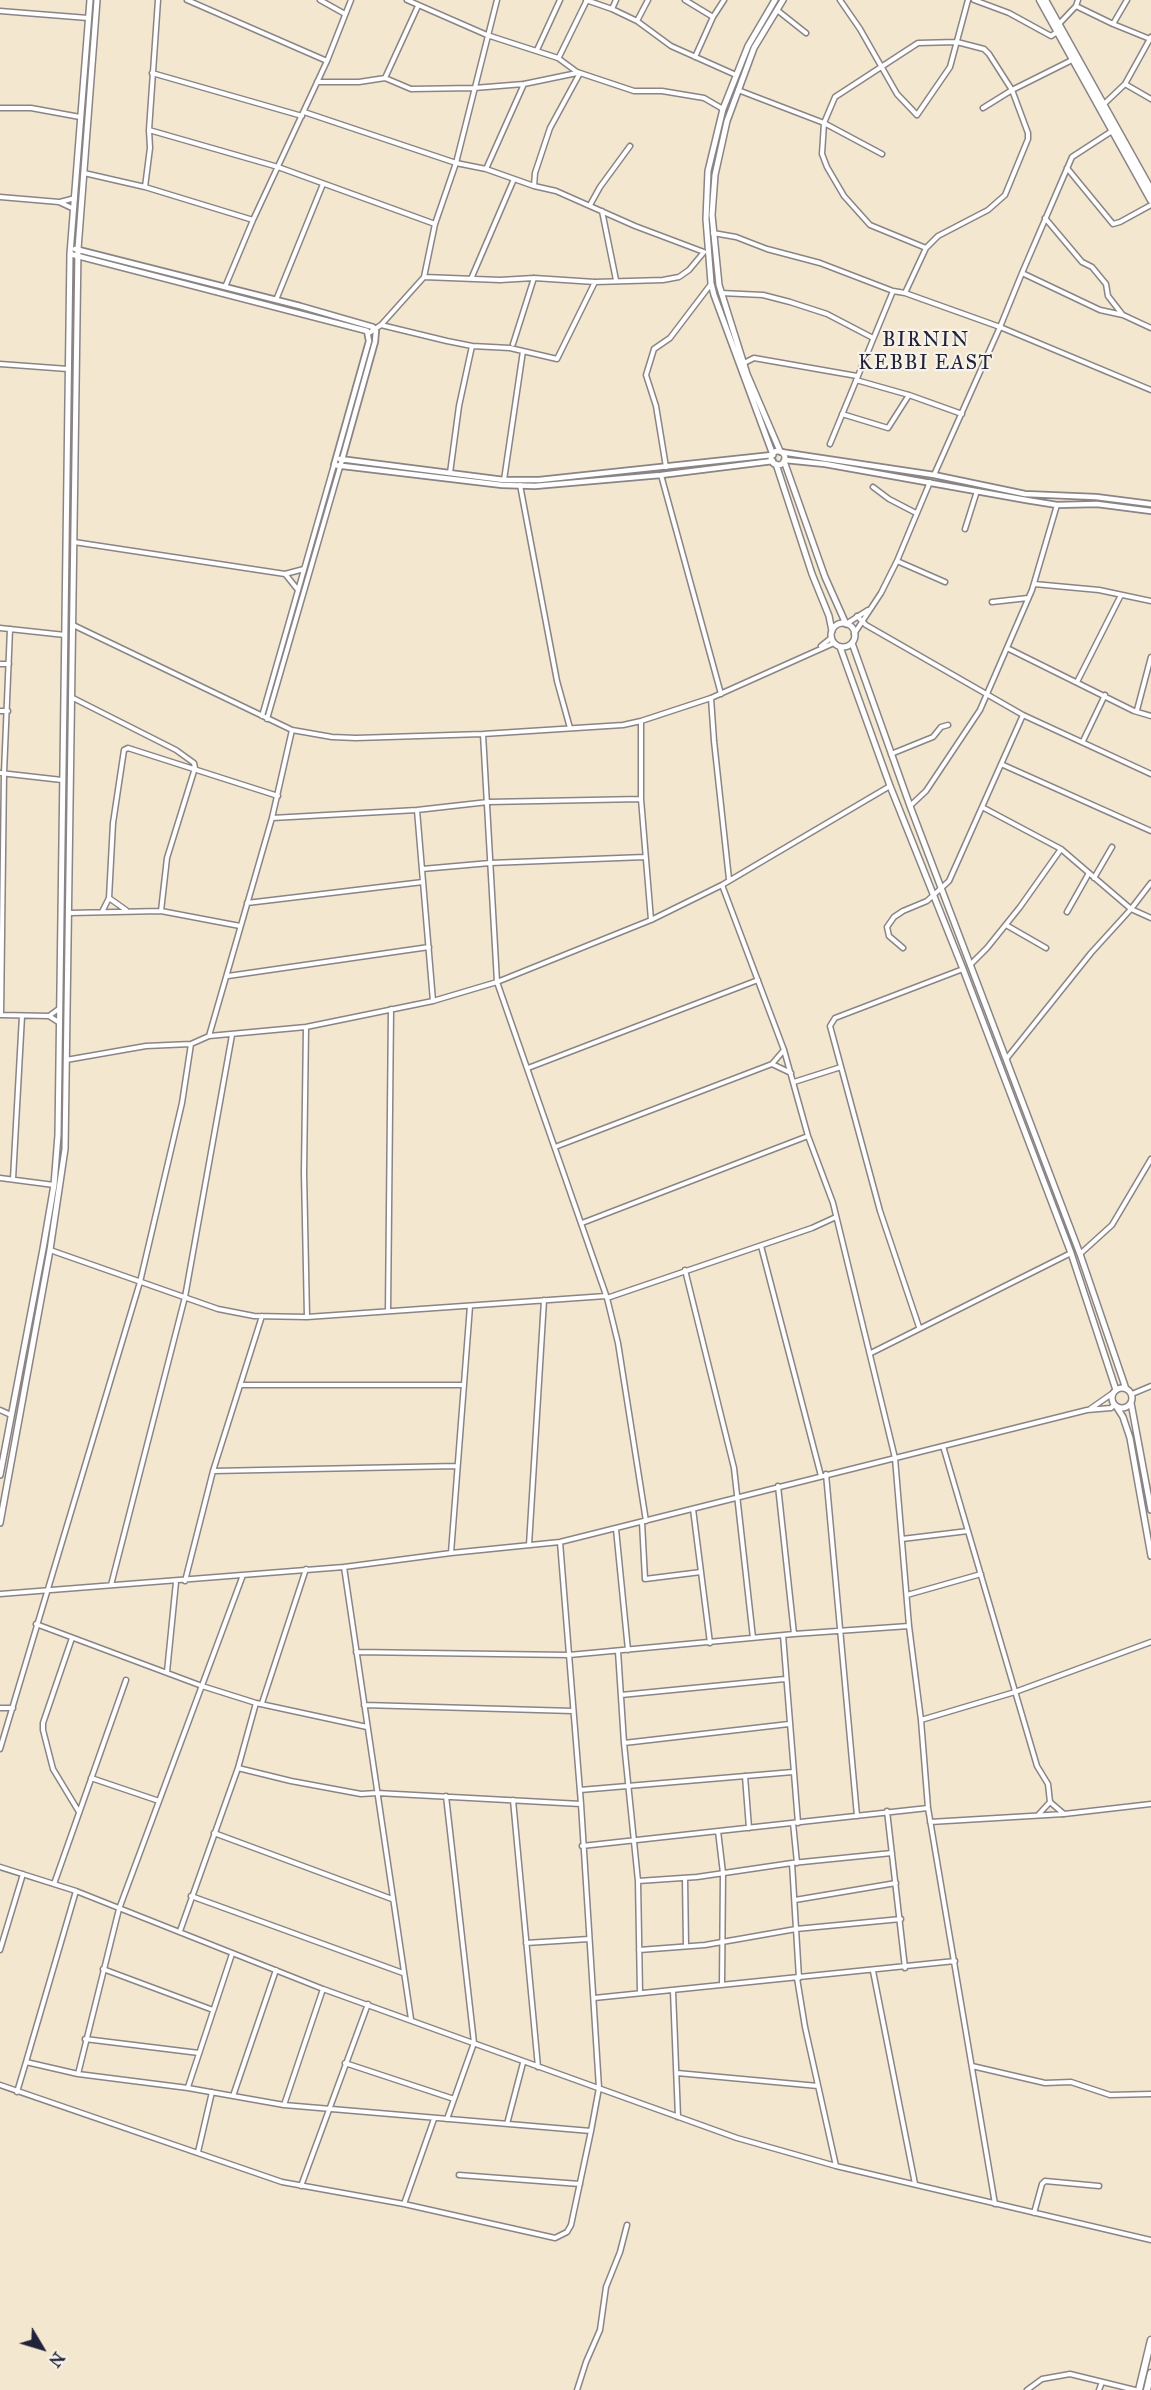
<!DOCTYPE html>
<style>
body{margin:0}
#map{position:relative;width:1151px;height:2390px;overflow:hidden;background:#f3e7d0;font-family:"IM FELL Great Primer",serif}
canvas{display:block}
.north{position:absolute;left:12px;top:2318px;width:60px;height:60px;-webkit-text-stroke:4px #f7f3e8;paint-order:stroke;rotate:128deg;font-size:16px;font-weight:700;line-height:24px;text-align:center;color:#22223b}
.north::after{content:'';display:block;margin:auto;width:21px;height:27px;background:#22223b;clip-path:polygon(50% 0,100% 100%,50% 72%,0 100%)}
</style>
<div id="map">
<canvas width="1151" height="2390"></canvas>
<div class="north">N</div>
</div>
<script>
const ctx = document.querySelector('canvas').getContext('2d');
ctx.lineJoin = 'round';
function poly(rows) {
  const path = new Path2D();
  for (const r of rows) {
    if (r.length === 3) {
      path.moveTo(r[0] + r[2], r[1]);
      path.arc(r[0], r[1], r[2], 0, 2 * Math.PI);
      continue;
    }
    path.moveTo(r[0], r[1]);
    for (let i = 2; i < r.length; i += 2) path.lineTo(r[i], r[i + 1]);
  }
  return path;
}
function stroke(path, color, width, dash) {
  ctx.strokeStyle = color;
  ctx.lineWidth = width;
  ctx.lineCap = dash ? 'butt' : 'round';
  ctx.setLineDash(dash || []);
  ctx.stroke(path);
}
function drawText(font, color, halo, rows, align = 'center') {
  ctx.font = font + ' "IM FELL Great Primer",serif';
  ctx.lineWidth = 4.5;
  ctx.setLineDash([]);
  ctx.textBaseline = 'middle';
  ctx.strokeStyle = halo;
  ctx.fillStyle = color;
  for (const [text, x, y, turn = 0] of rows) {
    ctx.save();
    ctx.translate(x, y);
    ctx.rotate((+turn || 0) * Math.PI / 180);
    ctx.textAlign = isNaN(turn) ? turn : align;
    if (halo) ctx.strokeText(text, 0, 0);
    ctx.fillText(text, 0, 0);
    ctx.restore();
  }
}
const minor = poly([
 [187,0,327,61],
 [320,0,345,14],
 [407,0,487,35,558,58,577,72,634,91,662,91,704,98,723,109],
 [586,0,612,9,637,21,671,46,736,75],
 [685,0,713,17],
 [840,0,860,29,897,94,917,115,950,67,968,0],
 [974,0,1009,13,1051,36,1057,32],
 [1076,6,1113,24,1150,39],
 [612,9,616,0],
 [777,10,806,33],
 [0,11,88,18],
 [637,21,648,0],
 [1059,24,1076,6,1078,0],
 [1113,24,1127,0],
 [537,50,560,0],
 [559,57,586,2],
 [695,57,713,17,724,0],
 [152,73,302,116],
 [385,78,418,6],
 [317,82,359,82,385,78,411,89,474,88,524,84,577,73],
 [1125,84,1151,99],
 [738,90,824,123,882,154],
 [1104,104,1125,84,1151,37],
 [0,108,31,108,80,117],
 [983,108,1012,90,1072,60],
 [304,112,456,163,486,169,534,186,556,191,635,226,704,252],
 [149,130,278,167,435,224],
 [1067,168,1113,224,1120,222,1151,205],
 [486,169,524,84],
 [84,173,145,187,253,220],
 [534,186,535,173,550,128,580,73],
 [145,187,150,148,149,130,158,0],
 [0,197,59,202,74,209],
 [60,202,75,198],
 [590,205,600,187,630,146],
 [602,211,616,280],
 [1045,218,1082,262,1092,267,1106,284,1108,296,1122,314],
 [713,233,736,237,767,249,820,263,893,291,905,293,1000,327,1151,390],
 [1022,273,1100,310,1123,315,1151,328],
 [424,277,500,280,534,278,595,282,663,280,679,277,689,270,704,252],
 [471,279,514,179],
 [225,287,253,220,327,61,351,0],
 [721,293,763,295,790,302,827,314,873,338],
 [905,293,926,248,938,236,988,210,1005,195,1028,139,1028,133,1012,90,989,54,984,49,957,42,918,43,835,97,824,123,822,154,827,167,844,196,870,225,926,248],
 [276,300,323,184],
 [381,325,447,341,472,346,510,348,557,359,595,282],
 [369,333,381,325,424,277,435,224,456,163,497,0],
 [513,344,534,278],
 [744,363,754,358,857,376],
 [0,364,68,369],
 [856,380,909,395,962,414],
 [842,414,888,428,909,395],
 [830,444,893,291],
 [666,467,656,406,646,375,654,349,670,338,711,284],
 [450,473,459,406,472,346],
 [661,475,721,694],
 [934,475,1000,327,1022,273,1072,157,1112,131],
 [504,480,523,351],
 [520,485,557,681,570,728],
 [873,487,889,499,916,513],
 [965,529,977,491],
 [74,542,285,574,304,569],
 [897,561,945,582],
 [286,575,298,590],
 [1034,584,1099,590,1151,601],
 [992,602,1028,598],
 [857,616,866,625,1023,715,1151,774],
 [846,624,868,610],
 [73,625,292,730,332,737,356,738,483,734,623,725,641,721,711,698,834,643],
 [0,628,65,635],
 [854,634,881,593,897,561,930,482],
 [821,646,831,638],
 [1007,648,1134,711,1151,716],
 [0,664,9,664],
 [1077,682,1121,595],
 [73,698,176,750,194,763,195,768,167,858,161,911],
 [711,698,714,741,729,879],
 [1137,710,1151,657],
 [0,711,8,711],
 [262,716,334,465],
 [267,719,340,467],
 [641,721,641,799,651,920],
 [483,734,497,982,607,1298,618,1343,646,1521],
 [1083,741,1105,695],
 [891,754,933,737,941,727,948,725],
 [1001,764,1151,831],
 [0,773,62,780],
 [910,806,926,791,980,710,1032,590,1057,505],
 [982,807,1061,849,1131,909,1151,918],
 [417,810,433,1001],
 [272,818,417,810,488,802,641,799],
 [422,869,490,863,645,857],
 [1094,878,1112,847],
 [722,885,784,1050,808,1136,833,1203,895,1458,909,1626,921,1720,928,1808,995,2204],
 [109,898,126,910],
 [247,903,423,882],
 [102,912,109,898,113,823,124,750,128,748,278,796],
 [1067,912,1089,873],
 [70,913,161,911,240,926],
 [1006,925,1046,948],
 [903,948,889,936,887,927,894,917,903,911,927,901,949,881,1023,715],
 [970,965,987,948,1020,907,1061,849],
 [228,976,429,947],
 [1,1015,4,773,10,629],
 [1,1015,49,1016,60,1023],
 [49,1016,60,1008],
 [306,1027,304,1173,307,1317],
 [209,1036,272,818,292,730],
 [1007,1058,1091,953,1131,909,1151,883],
 [66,1060,146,1046,191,1044,209,1036,306,1027,433,1001,497,982,651,920,722,885,890,786],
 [772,1064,791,1073],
 [528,1068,758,980],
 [794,1082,841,1067],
 [555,1147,772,1064,784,1050],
 [0,1178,54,1185],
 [13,1179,22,1016],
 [582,1223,808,1136],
 [761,1246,821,1476],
 [50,1250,218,1309,254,1316,307,1317,606,1296],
 [1080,1254,1112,1225,1151,1159],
 [685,1270,734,1468,753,1638],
 [607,1298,812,1228,836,1217],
 [388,1311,391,1009],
 [919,1327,880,1211,830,1026,835,1018,963,969],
 [871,1353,1071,1253],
 [240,1385,464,1385],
 [1132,1394,1151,1386],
 [1090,1409,1113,1393],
 [0,1410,11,1415],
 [943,1446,1037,1766,1048,1784,1050,1802,1064,1814],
 [213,1471,457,1466],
 [826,1474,857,1816],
 [778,1486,794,1634],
 [693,1509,710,1643],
 [642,1522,645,1579,701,1572],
 [616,1529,628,1650],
 [902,1539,968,1531],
 [529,1545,544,1300],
 [451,1553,470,1306],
 [344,1567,411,2019],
 [185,1581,213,1471,262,1316],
 [111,1585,185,1297,232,1035],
 [0,1594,344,1567,451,1553,560,1542,1087,1410,1111,1408,1114,1405],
 [907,1595,981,1574],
 [36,1624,202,1686,256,1703,367,1727],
 [783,1635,798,1823],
 [72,1638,43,1723,43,1730,53,1769,79,1812],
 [618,1651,624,1743,638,1881,640,1993],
 [356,1652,569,1655,794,1634,909,1626],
 [167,1672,176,1582],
 [621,1695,785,1679],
 [262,1703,306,1569],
 [364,1705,573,1711],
 [0,1708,13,1708],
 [921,1720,1015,1692,1151,1642],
 [624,1743,789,1724],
 [0,1749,140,1282,182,1103,191,1044],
 [238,1768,291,1781,361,1794,377,1793,581,1804],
 [745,1776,749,1828],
 [91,1778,159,1801],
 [580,1790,793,1772],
 [446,1796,474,2043,447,2119],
 [513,1800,538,2067],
 [887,1811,905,1968],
 [1039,1814,1050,1802],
 [930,1822,1064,1814,1151,1804],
 [793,1823,797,1863],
 [718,1831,723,1873,722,1985],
 [214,1833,392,1899],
 [582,1846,928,1808],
 [792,1863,799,1978],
 [0,1867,76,1891,323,1989,737,2138,836,2166,1151,2240],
 [685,1878,686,1946],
 [638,1881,697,1877,792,1863,892,1853],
 [54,1884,126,1680],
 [76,1891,26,2062,78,2074,188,2088,284,2105,591,2131,599,2088,581,1804,560,1542],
 [191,1896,403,1973],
 [795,1900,896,1883],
 [180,1931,238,1768,256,1703],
 [526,1943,589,1939],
 [0,1950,23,1874],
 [639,1950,705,1945,796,1929,901,1919],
 [103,1969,213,2010],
 [873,1971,915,2184],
 [797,1978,805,2027,836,2166],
 [673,1991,678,2117],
 [594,1998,955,1961],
 [85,2039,199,2053],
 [345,2063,454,2099],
 [972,2066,1045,2083,1071,2082,1110,2095,1151,2094],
 [677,2073,818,2086],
 [78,2074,119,1909,243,1575],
 [0,2085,282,2182,404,2204,555,2238,567,2232,571,2225,591,2131],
 [188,2087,232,1954],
 [17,2092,26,2062],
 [233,2096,276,1970],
 [284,2105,323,1989],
 [507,2124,523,2063],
 [198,2152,212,2092],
 [459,2175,580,2184],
 [301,2186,368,2004],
 [404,2204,434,2119],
 [1034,2213,1042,2184,1045,2181,1099,2186],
 [577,2390,586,2362,600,2330,606,2287,620,2252,627,2225],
 [1027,2390,1042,2379,1070,2374,1135,2390],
 [1099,2390,1102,2382]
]);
const tertiary = poly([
 [75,249,300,306,373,327,376,331,375,342,340,467],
 [70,254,367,331,369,341,334,465,502,485,535,486,661,475,773,461],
 [781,452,934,475,1025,494,1096,497,1151,504],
 [340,459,504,480,539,480,772,455],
 [785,460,825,464,1026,500,1057,505,1097,504,1151,511]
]);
const secondary = poly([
 [780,451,747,374,719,285,712,215,715,175,727,121,754,48,783,0],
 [778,458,7],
 [773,455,714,295,711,283,706,219,708,171,723,109,748,46,775,0],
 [784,461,825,577,846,624],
 [776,464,812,574,829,616,832,631],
 [843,635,12],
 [852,643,910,806,1080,1254,1126,1389],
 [840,647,890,786,963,969,1071,1253,1116,1390],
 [1122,1398,10],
 [1131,1403,1151,1510],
 [1116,1406,1123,1417,1130,1438,1151,1556],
 [0,1475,43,1249,54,1185,58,1135,70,254,90,0],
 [0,1523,50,1250,65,1149,78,249,97,0]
]);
const primary = poly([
 [1040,0,1151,200],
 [1045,0,1151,190],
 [1139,2390,1151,2340],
 [1147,2390,1151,2373]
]);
stroke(minor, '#8a8486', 7);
stroke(tertiary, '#8a8486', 8);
stroke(secondary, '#8a8486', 8);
stroke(primary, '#8a8486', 9);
stroke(minor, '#fff', 4);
stroke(tertiary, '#fff', 4.5);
stroke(secondary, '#fff', 5);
stroke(primary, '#fff', 6);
ctx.letterSpacing = '1.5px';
drawText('20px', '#22223b', '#f7f3e8', [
 ["BIRNIN",926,341],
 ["KEBBI EAST",926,364]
]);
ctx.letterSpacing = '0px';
</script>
